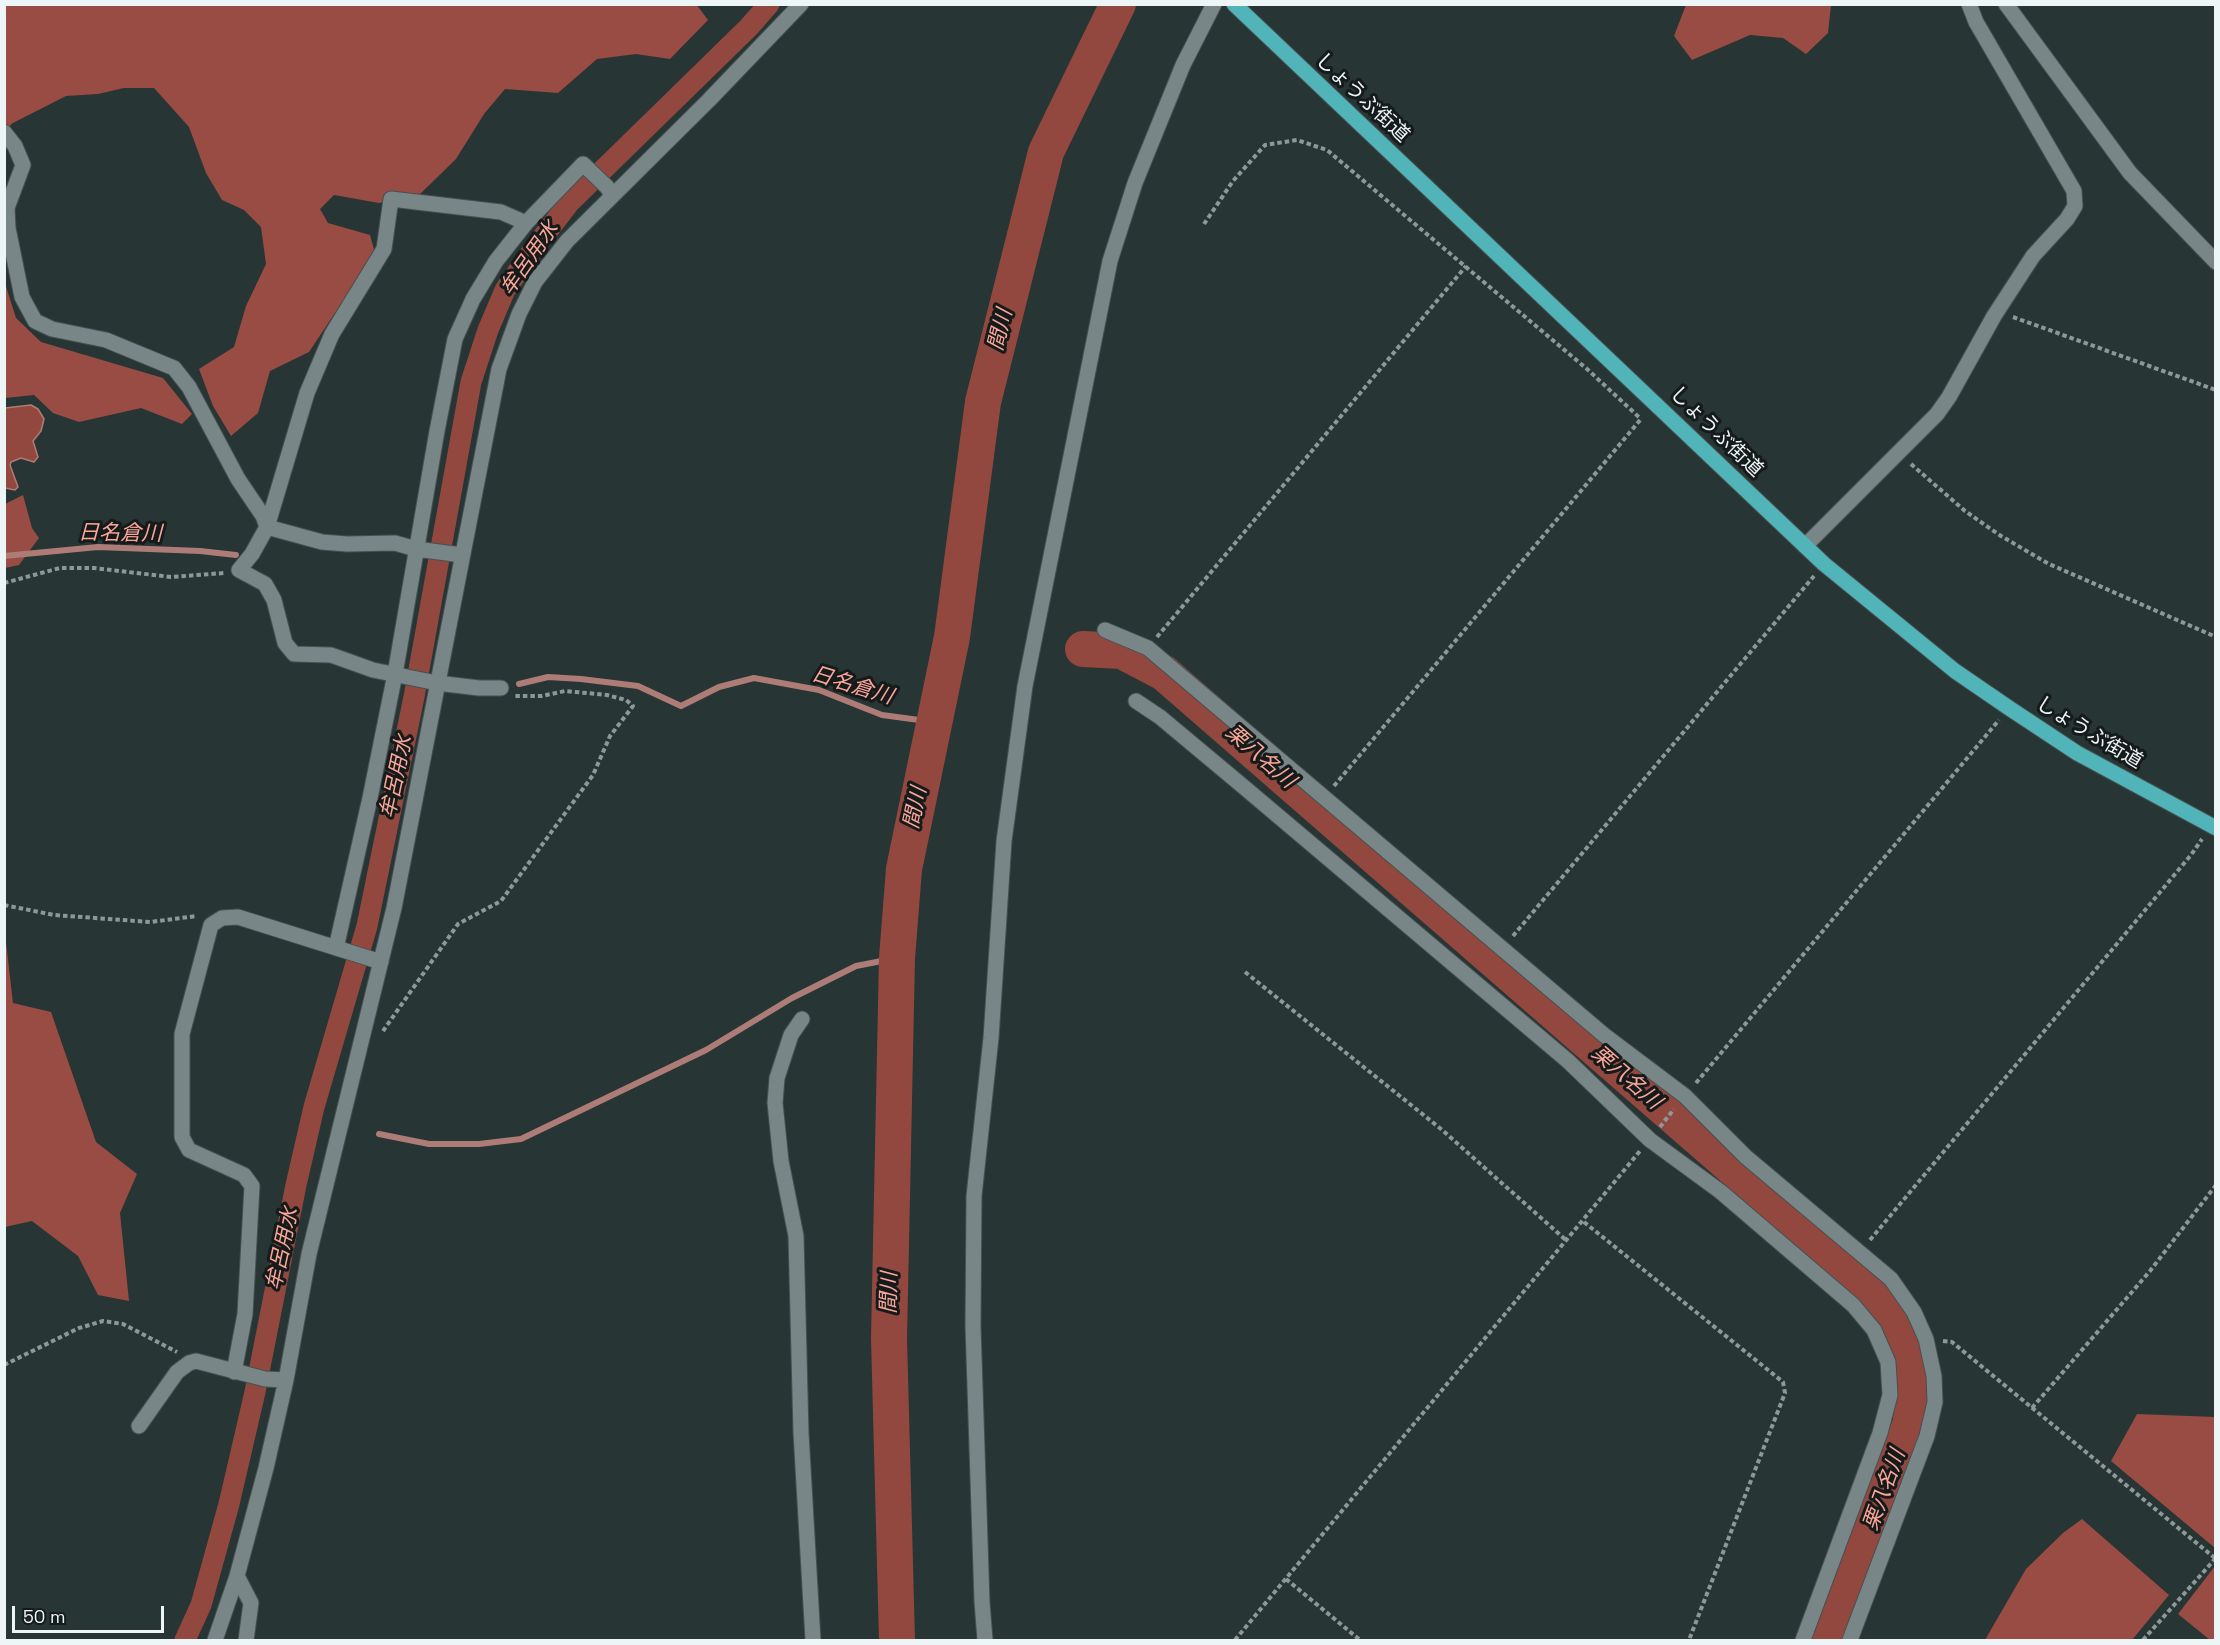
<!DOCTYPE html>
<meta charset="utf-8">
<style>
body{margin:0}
#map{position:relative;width:2220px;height:1645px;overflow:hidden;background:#283535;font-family:"Space Grotesk",sans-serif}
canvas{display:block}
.frame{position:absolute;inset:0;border:6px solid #edf5f6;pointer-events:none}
.scale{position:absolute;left:12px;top:1606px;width:152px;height:27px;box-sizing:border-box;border:3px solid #edf5f6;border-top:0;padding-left:8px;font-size:18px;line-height:21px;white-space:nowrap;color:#edf5f6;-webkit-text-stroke:4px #151b1b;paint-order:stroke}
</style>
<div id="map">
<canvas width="2220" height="1645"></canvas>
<div class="frame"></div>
<div class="scale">50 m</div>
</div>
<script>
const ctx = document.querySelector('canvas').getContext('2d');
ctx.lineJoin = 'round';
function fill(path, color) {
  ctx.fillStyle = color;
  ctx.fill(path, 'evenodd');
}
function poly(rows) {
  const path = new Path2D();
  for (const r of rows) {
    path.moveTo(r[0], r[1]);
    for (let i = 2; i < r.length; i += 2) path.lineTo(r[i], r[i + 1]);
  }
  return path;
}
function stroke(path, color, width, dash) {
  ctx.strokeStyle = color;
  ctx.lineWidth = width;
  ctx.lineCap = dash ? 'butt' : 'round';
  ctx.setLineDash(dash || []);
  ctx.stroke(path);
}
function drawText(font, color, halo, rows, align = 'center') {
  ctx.font = font + ' "Space Grotesk","Noto Sans JP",sans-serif';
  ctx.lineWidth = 6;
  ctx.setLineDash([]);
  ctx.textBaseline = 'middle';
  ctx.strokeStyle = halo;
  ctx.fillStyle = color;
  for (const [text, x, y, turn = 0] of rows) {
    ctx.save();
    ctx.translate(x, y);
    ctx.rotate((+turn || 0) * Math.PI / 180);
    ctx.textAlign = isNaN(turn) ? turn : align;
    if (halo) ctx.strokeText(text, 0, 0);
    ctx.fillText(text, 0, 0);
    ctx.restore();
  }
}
fill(poly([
 [696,4,708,20,670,59,636,54,597,59,558,93,505,89,484,114,456,159,417,197,379,203,334,195,320,209,328,223,370,235,375,253,309,352,270,371,258,413,231,436,213,406,199,369,234,347,246,306,266,264,261,227,244,210,222,200,206,173,189,127,154,88,124,88,98,94,66,96,11,124,5,141,5,5],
 [1686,5,1686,4,1831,5,1828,33,1806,54,1783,38,1750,35,1692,60,1674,36],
 [4,280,16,318,41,342,163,378,192,414,182,424,141,408,79,422,53,413,34,395,5,398],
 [23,495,32,528,39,538,19,565,5,568,5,504],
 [5,933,13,1003,51,1012,96,1142,137,1174,120,1213,129,1301,98,1295,78,1256,32,1221,5,1227],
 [2137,1414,2215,1417,2215,1548,2111,1461],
 [2082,1519,2169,1595,2132,1640,1985,1640,2026,1569,2063,1533],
 [2215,1566,2215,1640,2210,1640,2178,1614]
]), '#984c43');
const water = poly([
 [31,405,38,409,44,419,41,431,33,441,38,457,34,462,21,458,11,462,10,465,18,487,15,490,5,488,5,408,31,405]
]);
fill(water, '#93483f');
stroke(water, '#ae7c76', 1.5);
stroke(poly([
 [4,556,98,547,200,551,236,555],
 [519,684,548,677,581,679,638,686,681,706,719,687,754,678,819,690,882,715,934,722],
 [379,1134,429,1144,479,1144,521,1139,706,1050,792,998,856,966,897,958]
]), '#ae7c76', 6);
stroke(poly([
 [185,1640,201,1605,229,1504,255,1392,296,1185,314,1107,367,926,414,697,471,382,488,330,505,290,533,250,569,203,749,27,769,4]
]), '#93483f', 21);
stroke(poly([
 [1083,649,1122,651,1164,673,1849,1269,1882,1302,1902,1338,1912,1379,1911,1422,1829,1640],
 [897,1640,889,1338,897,958,904,869,952,637,983,402,1046,152,1118,4]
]), '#93483f', 36);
const minor = poly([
 [2006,4,2130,173,2216,262],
 [4,132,15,146,23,165,7,208,8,228,22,297,35,321,52,329,106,340,174,368,189,387,238,479,263,516,267,527,322,542,347,544,395,543,416,549,462,555],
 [1805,546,1937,414,1949,397,1994,316,2033,256,2067,219,2075,206,2074,191,1976,22,1969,4],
 [1105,630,1148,648,1604,1035,1685,1096,1746,1157,1891,1279,1914,1312,1926,1339,1934,1376,1935,1402,1927,1436,1850,1640],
 [501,688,479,688,437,683,373,670,331,655,294,654,285,643,274,600,265,584,239,570,252,554,267,527,307,393,332,334,384,249,391,199,501,212,526,223],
 [1136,701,1160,717,1245,788,1568,1061,1650,1140,1721,1192,1853,1305,1874,1330,1888,1362,1890,1395,1880,1433,1803,1640],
 [336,948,370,798,395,674,437,431,455,339,473,299,496,261,526,223,583,164,607,187,612,195],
 [802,1019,791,1035,777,1078,775,1103,781,1161,796,1236,801,1433,813,1640],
 [234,1372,245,1314,252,1186,244,1175,189,1150,182,1137,182,1034,211,925,222,918,238,917,381,962],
 [139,1426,177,1372,189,1363,196,1361,265,1379,286,1380],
 [237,1576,251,1603,246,1640],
 [215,1640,237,1576,266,1468,286,1380,309,1254,394,908,499,369,519,314,535,282,567,241,709,100,801,4],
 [985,1640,982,1602,973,1326,974,1196,991,1038,1004,841,1025,686,1110,261,1135,183,1183,65,1214,4]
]);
const major = poly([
 [1234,4,1824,564,1955,671,2009,708,2077,753,2216,828]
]);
stroke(minor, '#465051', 17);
stroke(major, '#465051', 17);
stroke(poly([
 [1204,224,1233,181,1265,145,1297,140,1327,150,1587,369,1641,419],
 [2013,317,2216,390],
 [1911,464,1965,511,2001,536,2049,564,2216,637],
 [4,583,60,568,94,568,171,577,224,573],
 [1157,637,1466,266],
 [1334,786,1641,419],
 [4,905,54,915,150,922,197,916],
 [1513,936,1814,576],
 [1245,972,1441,1129,1567,1241],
 [383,1031,458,924,501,901,593,775,610,736,633,706,626,700,607,695,565,691,542,696,514,696],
 [1696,1083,1999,720],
 [1660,1127,1674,1109],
 [1584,1222,1783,1382,1785,1393,1689,1640],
 [1870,1240,2191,855,2202,839],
 [1943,1341,1952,1342,2216,1559],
 [4,1365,79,1328,103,1321,123,1324,177,1352],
 [2032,1408,2150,1271,2216,1185],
 [1286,1579,1360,1640],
 [1235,1640,1640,1151],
 [2143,1640,2215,1559]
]), '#8d9898', 4, [4.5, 3]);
stroke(minor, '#788687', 15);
stroke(major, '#50b4b8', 15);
drawText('20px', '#edf5f6', '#151b1b', [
 ["しょうぶ街道",1362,98,43],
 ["しょうぶ街道",1716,432,44],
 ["しょうぶ街道",2089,733,31]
]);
drawText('italic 21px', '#fca598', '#151b1b', [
 ["牟呂用水",530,259,-55],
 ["間川",1001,330,-76],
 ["日名倉川",120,534,1],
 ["日名倉川",852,686,17],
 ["栗八名川",1260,757,41],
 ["牟呂用水",397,777,-78],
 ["間川",916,808,-78],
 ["栗八名川",1626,1078,41],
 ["牟呂用水",283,1249,-78],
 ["間川",890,1293,-89],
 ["栗八名川",1885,1490,-70]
]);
</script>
